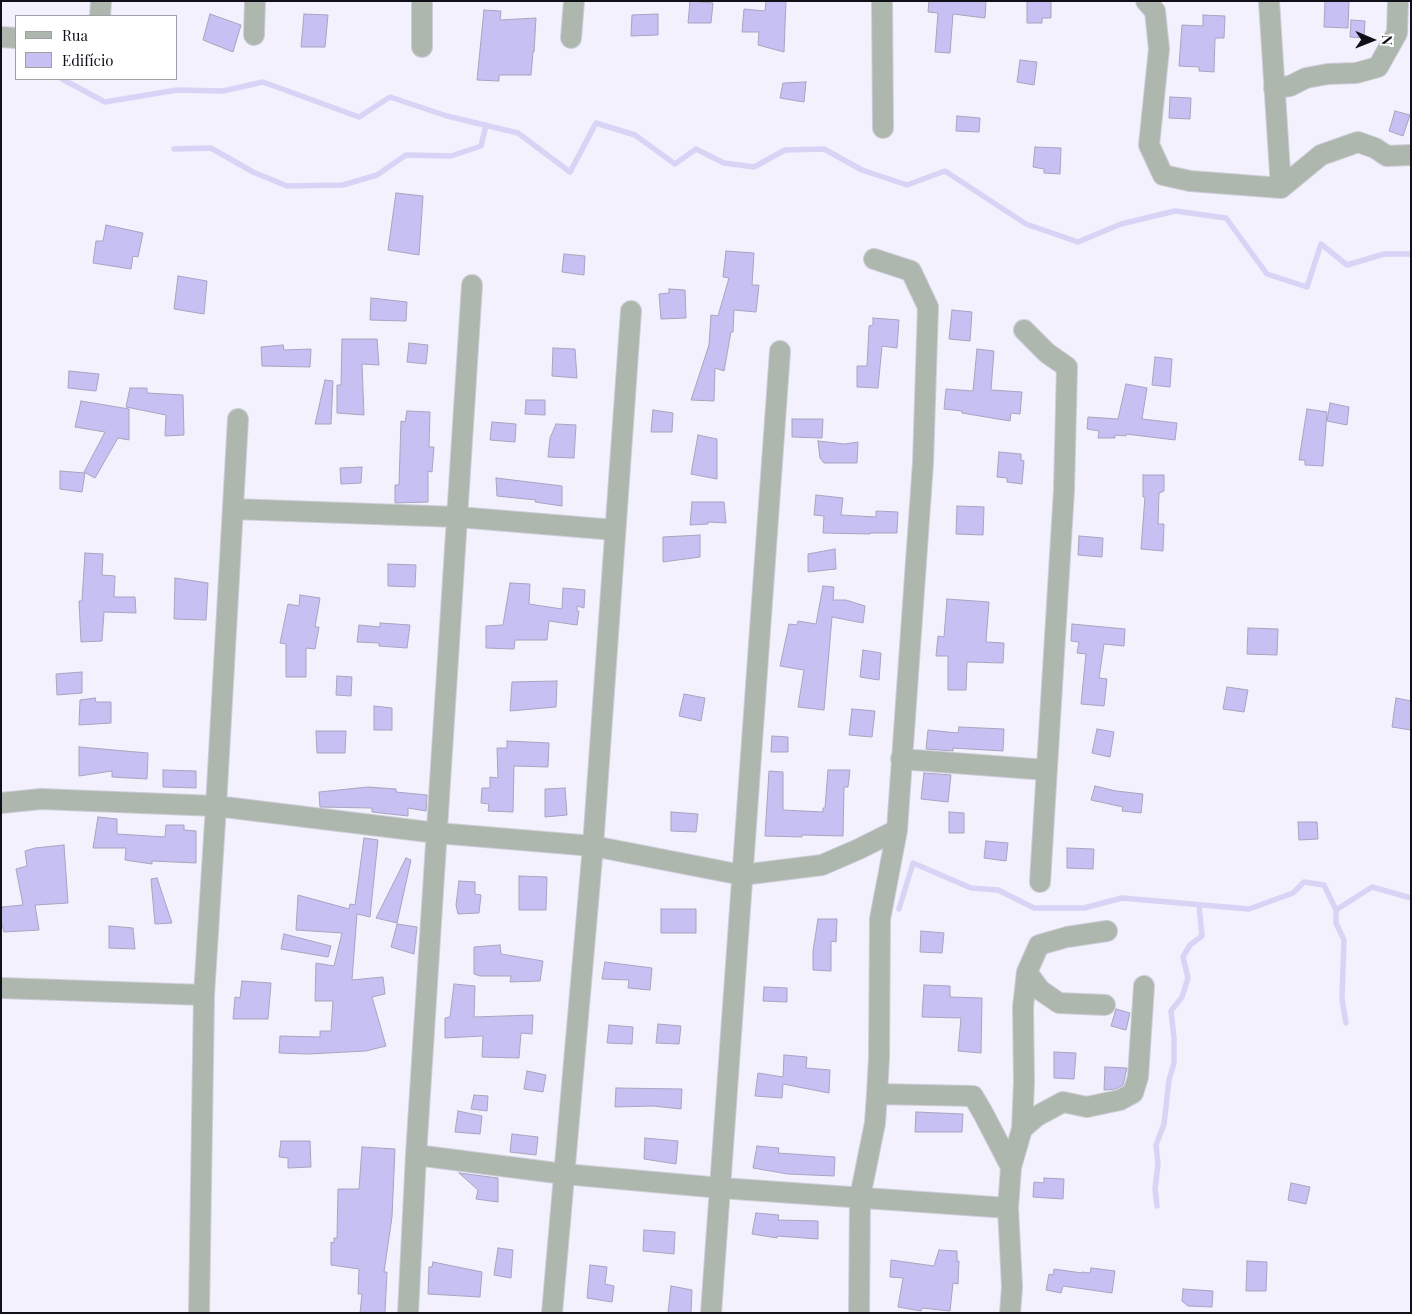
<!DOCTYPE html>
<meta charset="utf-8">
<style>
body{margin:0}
#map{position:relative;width:1412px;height:1314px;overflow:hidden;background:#f2f1fd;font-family:"Playfair Display",serif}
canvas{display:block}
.frame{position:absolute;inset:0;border:2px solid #111019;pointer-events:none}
.legend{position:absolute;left:15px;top:15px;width:162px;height:65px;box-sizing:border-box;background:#fff;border:1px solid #a09fa3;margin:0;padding:6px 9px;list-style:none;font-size:15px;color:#111019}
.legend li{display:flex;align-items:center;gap:10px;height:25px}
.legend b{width:25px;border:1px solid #a09fa3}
.north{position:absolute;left:1347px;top:15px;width:50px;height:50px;-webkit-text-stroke:4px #fff;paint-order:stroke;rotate:91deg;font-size:14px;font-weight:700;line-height:20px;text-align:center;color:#111019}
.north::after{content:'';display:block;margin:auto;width:18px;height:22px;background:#111019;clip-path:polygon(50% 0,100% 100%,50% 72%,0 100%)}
</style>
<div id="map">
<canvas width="1412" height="1314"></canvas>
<div class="frame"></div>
<ul class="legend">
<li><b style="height:6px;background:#adb7ad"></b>Rua</li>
<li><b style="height:14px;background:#c7c0f2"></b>Edifício</li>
</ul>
<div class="north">N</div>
</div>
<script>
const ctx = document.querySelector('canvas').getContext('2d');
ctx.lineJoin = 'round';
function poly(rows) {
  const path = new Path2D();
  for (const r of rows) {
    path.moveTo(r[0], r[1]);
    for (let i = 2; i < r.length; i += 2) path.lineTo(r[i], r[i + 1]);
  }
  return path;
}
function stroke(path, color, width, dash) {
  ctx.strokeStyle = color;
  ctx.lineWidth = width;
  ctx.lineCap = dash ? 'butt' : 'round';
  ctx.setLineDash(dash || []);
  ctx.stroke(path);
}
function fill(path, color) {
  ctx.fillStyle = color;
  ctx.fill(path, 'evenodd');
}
stroke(poly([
 [62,79,105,102,177,90,223,91,263,82,359,117,390,97,447,116,518,133,570,172,596,123,635,135,675,164,696,149,724,163,754,167,785,150,824,149,862,170,907,185,945,171,1026,224,1078,242,1121,224,1175,211,1226,218,1267,274,1307,287,1321,244,1347,265,1384,254,1411,254],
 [174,149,211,148,253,172,287,186,343,185,377,175,406,155,451,156,481,146,486,125],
 [899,909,913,863,971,888,998,890,1034,908,1084,908,1122,898,1249,909,1293,893,1304,882,1324,885,1336,910,1372,887,1411,898],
 [1336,910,1336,923,1344,940,1342,999,1346,1023],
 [1157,1206,1155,1189,1158,1164,1156,1145,1164,1124,1169,1080,1174,1063,1174,1038,1171,1011,1182,997,1188,978,1183,957,1190,945,1202,936,1199,905]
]), '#d8d4f6', 5.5);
const building = poly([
 [690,1,713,3,711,23,688,23,690,1],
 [766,1,786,1,784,52,758,45,759,32,742,32,744,9,765,11,766,1],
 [929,1,986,1,985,18,953,14,950,53,935,52,938,13,928,12,929,1],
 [1027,1,1051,1,1051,18,1042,18,1042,23,1027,23,1027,1],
 [1325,1,1349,1,1348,28,1324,27,1325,1],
 [484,10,501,11,500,20,536,18,534,52,533,52,531,75,499,75,499,81,477,80,484,10],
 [210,14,241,25,233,52,203,40,210,14],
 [304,14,328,15,325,47,301,47,304,14],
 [658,14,658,35,631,36,632,15,658,14],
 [1203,15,1225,16,1224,38,1215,38,1214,72,1199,71,1199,67,1179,66,1182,25,1203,26,1203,15],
 [1351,20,1365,21,1364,38,1350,37,1351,20],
 [1020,60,1037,62,1034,85,1017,82,1020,60],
 [806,82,804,102,780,98,783,83,806,82],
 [1170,97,1191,98,1190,119,1169,118,1170,97],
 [1395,111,1410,115,1403,136,1389,131,1395,111],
 [957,116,980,118,979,132,956,131,957,116],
 [1035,147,1061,148,1060,174,1044,173,1044,169,1033,167,1035,147],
 [396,193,423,196,419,255,388,250,396,193],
 [106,225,143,233,138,257,133,256,131,269,93,263,96,241,103,241,106,225],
 [726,251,754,253,752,285,759,285,756,312,734,310,733,332,731,332,724,371,715,368,714,401,691,400,709,345,711,315,718,316,729,278,723,277,726,251],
 [564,254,585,256,584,275,562,272,564,254],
 [178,276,207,281,204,314,174,309,178,276],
 [669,289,685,290,686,318,661,319,659,294,669,293,669,289],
 [371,298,407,302,406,321,370,320,371,298],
 [952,310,972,312,970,341,949,339,952,310],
 [873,318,899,320,897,348,882,346,878,388,857,387,857,366,867,366,869,326,873,325,873,318],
 [342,339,377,339,379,365,362,364,364,415,337,413,337,385,341,385,342,339],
 [409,343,428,345,426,364,407,362,409,343],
 [283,345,284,350,311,349,310,367,262,366,261,347,283,345],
 [553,348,575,349,577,378,552,376,553,348],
 [977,349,994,351,991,390,1022,392,1020,414,1011,413,1010,421,962,413,962,411,944,409,946,389,973,391,977,349],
 [1155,357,1172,359,1170,387,1152,385,1155,357],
 [69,371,99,374,96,391,68,388,69,371],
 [325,380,333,381,331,424,315,424,325,380],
 [1126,384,1147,388,1142,419,1177,423,1175,440,1126,434,1126,436,1115,435,1115,438,1098,438,1099,431,1087,429,1088,417,1118,419,1126,384],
 [130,388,147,388,147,393,183,395,184,435,165,436,166,415,126,407,130,388],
 [526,400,545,400,545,415,525,414,526,400],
 [81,401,129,409,129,440,118,438,95,478,84,472,105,432,75,427,81,401],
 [1330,403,1349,407,1347,425,1327,421,1330,403],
 [1307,409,1327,412,1323,466,1305,465,1305,460,1299,460,1307,409],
 [653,410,673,413,672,432,651,432,653,410],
 [407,411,430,412,429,447,434,447,432,472,428,471,428,502,395,503,395,485,399,485,401,421,405,422,407,411],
 [792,419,823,419,822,438,792,437,792,419],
 [492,422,516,424,515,442,490,440,492,422],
 [556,424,576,425,574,458,548,457,550,438,556,424],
 [698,435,717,439,717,479,691,474,698,435],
 [818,441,845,444,858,442,857,463,824,463,820,458,818,441],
 [999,452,1021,454,1021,460,1024,461,1022,484,1007,482,1007,478,997,477,999,452],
 [362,467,361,483,341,484,340,468,362,467],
 [60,471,85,473,82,492,60,489,60,471],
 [1143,475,1164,475,1164,491,1159,493,1158,524,1164,524,1163,551,1141,549,1145,497,1143,497,1143,475],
 [496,478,562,486,562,506,535,502,536,500,497,496,496,478],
 [816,495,843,498,841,515,876,517,876,511,898,512,897,533,870,533,870,534,823,533,824,516,814,515,816,495],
 [692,502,724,502,726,523,708,522,708,524,690,525,692,502],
 [957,506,984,507,983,535,956,534,957,506],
 [700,535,700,557,663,562,663,537,700,535],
 [1079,536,1103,538,1102,557,1078,555,1079,536],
 [835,549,836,569,808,572,808,554,835,549],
 [85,553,103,554,102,575,115,576,114,597,135,597,136,613,104,612,102,641,81,642,79,601,82,601,85,553],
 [388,564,416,565,415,587,388,586,388,564],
 [175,578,208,583,206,620,174,619,175,578],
 [510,583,530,584,529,604,562,609,563,588,585,590,584,608,577,606,577,611,579,611,577,625,549,621,547,640,515,640,514,649,486,648,486,626,503,625,510,583],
 [823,586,834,587,833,600,846,600,865,606,863,623,832,617,824,710,798,707,804,670,780,666,789,624,797,625,798,621,816,624,823,586],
 [300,595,320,598,315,627,319,627,315,649,306,648,306,677,286,677,286,644,280,643,288,604,299,606,300,595],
 [947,599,989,602,986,642,1004,643,1003,663,967,662,966,690,948,690,948,656,936,656,938,636,944,637,947,599],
 [380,623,410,625,407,648,379,646,379,643,357,642,359,625,380,627,380,623],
 [1072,624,1125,629,1124,646,1104,644,1099,678,1107,679,1104,706,1081,704,1086,654,1077,653,1079,642,1071,641,1072,624],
 [1248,628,1278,629,1277,655,1247,654,1248,628],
 [863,650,881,653,879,680,860,677,863,650],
 [82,672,82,693,57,695,56,674,82,672],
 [337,676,352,677,351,696,336,695,337,676],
 [557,681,556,707,510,711,512,682,557,681],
 [1227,687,1248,690,1244,712,1223,709,1227,687],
 [684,694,705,698,701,721,679,716,684,694],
 [95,698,96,702,111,702,111,723,79,725,80,700,95,698],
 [1396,698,1411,701,1411,730,1392,727,1396,698],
 [374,706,392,708,392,730,374,730,374,706],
 [852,709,875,711,872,737,849,735,852,709],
 [959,727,1004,729,1003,751,953,748,953,751,926,749,928,730,958,733,959,727],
 [1097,729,1114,732,1110,757,1092,753,1097,729],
 [316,731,346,731,345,753,317,753,316,731],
 [772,736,788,737,788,752,771,752,772,736],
 [507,741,549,743,548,767,514,766,513,812,488,811,489,804,481,803,482,788,490,788,490,777,498,778,497,748,507,748,507,741],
 [79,747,148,753,147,779,112,777,112,771,79,776,79,747],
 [163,770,196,771,196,788,163,787,163,770],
 [828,770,850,770,848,787,844,787,843,836,802,835,802,837,765,836,769,771,783,772,783,810,823,812,823,808,825,808,828,770],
 [924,773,951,775,948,802,921,799,924,773],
 [1095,786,1116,791,1143,794,1141,813,1122,811,1123,807,1091,800,1095,786],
 [368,787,396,789,396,792,427,795,426,811,408,808,408,816,372,812,372,808,320,807,319,792,368,787],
 [565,788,567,815,545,817,545,789,565,788],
 [671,812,698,814,696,832,671,831,671,812],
 [949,812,964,813,964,833,949,833,949,812],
 [98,817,117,819,117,834,165,837,166,825,184,825,184,830,196,831,196,863,152,861,152,864,125,860,126,848,93,848,98,817],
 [1298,822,1317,822,1318,839,1299,840,1298,822],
 [364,838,378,840,370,917,357,914,352,980,383,977,385,994,372,997,386,1046,366,1051,308,1054,279,1053,280,1036,320,1037,320,1031,331,1031,333,1001,315,1001,316,963,334,966,342,933,296,930,298,895,349,909,350,904,355,905,364,838],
 [986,841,1008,843,1006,861,984,858,986,841],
 [64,845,68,903,35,905,39,930,4,932,1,921,2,907,23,905,16,869,27,866,25,851,35,848,64,845],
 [1067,848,1094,849,1093,869,1067,868,1067,848],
 [406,858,411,860,397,923,376,918,406,858],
 [519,876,547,877,546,910,519,910,519,876],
 [157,878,172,923,155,924,151,879,157,878],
 [459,881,475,882,475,894,481,895,479,913,458,914,456,905,459,881],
 [661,909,696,909,696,933,661,933,661,909],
 [818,919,837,919,836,942,831,941,831,971,813,970,813,951,818,919],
 [397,924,417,927,414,954,391,947,397,924],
 [109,926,133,928,135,949,109,948,109,926],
 [921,931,944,933,942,953,920,952,921,931],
 [284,934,331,946,328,957,281,949,284,934],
 [500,945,501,954,543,961,540,981,510,982,511,976,480,976,474,974,474,947,500,945],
 [605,962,652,968,650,990,628,988,629,980,602,979,605,962],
 [242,981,271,983,268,1019,233,1019,235,997,240,998,242,981],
 [454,984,475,986,474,1017,533,1015,532,1034,521,1033,519,1058,482,1057,483,1036,445,1038,445,1018,450,1017,454,984],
 [924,985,950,986,950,997,982,998,981,1053,958,1051,961,1018,922,1017,924,985],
 [764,987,787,988,787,1002,763,1001,764,987],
 [1116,1009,1130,1013,1126,1030,1111,1026,1116,1009],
 [658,1024,681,1026,679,1044,656,1043,658,1024],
 [609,1025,633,1027,632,1044,607,1043,609,1025],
 [1054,1052,1076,1053,1074,1079,1054,1078,1054,1052],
 [784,1055,807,1057,806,1068,830,1070,829,1093,783,1084,782,1098,755,1096,758,1073,783,1077,784,1055],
 [1105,1067,1127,1068,1123,1085,1116,1089,1104,1090,1105,1067],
 [527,1071,546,1075,543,1092,524,1089,527,1071],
 [616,1088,682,1089,681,1109,653,1106,615,1107,616,1088],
 [474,1095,488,1096,487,1111,471,1109,474,1095],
 [458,1111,482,1116,480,1134,455,1132,458,1111],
 [916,1112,963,1114,962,1132,915,1132,916,1112],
 [512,1134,538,1137,536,1155,510,1152,512,1134],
 [645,1138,678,1141,676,1164,644,1159,645,1138],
 [281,1141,310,1141,311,1167,288,1168,288,1158,279,1157,281,1141],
 [757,1146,779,1148,778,1153,835,1157,834,1176,788,1174,753,1168,757,1146],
 [362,1147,395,1149,392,1217,384,1272,387,1272,385,1313,360,1313,362,1294,358,1294,359,1269,331,1265,331,1242,334,1243,334,1238,337,1238,338,1189,359,1189,362,1147],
 [459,1173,498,1178,498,1202,476,1199,478,1190,459,1173],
 [1044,1178,1064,1179,1063,1199,1033,1197,1034,1182,1044,1183,1044,1178],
 [1291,1183,1310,1187,1306,1204,1288,1200,1291,1183],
 [756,1213,779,1215,778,1220,818,1221,818,1239,777,1236,777,1238,752,1234,756,1213],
 [644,1230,675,1232,674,1254,643,1251,644,1230],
 [498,1248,513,1250,511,1278,494,1275,498,1248],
 [939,1250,957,1251,957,1261,959,1261,958,1284,953,1283,950,1311,922,1308,921,1311,898,1307,903,1278,890,1277,891,1260,934,1266,939,1250],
 [1247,1261,1267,1262,1266,1291,1246,1291,1247,1261],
 [433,1262,482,1272,480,1297,428,1294,429,1267,432,1267,433,1262],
 [590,1265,607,1267,605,1284,614,1286,612,1302,587,1298,590,1265],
 [1091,1268,1115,1271,1112,1293,1063,1286,1061,1293,1046,1290,1049,1274,1053,1275,1054,1269,1082,1273,1082,1272,1090,1273,1091,1268],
 [671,1286,692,1290,691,1313,668,1313,671,1286],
 [1183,1289,1213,1291,1212,1307,1188,1306,1182,1301,1183,1289]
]);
fill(building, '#c7c0f2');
stroke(building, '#a8a4c0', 1);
const minor = poly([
 [882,1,883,128],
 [1146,1,1155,11,1159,49,1149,145,1163,175,1190,181,1281,188,1321,155,1358,142,1375,148,1387,156,1411,155],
 [1269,1,1281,188],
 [100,16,101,1],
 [254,35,255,1],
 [1,37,16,38],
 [571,38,574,1],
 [422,47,422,1],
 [1274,88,1290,86,1306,78,1328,74,1356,73,1378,67,1397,33,1398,1],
 [1024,330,1047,353,1067,367,1064,490,1040,882],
 [233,509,458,517,615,530],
 [901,759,1047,770],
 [1,803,41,799,216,806,437,833,593,846,742,875,822,865,859,849,897,830],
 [1027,972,1040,990,1059,1003,1105,1005],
 [1,988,204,995],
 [877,1094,973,1096,983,1113,1011,1167,1008,1208,1012,1287,1010,1313],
 [1022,1129,1037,1116,1063,1102,1087,1107,1120,1100,1133,1093,1138,1077,1144,986],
 [416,1155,564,1174,721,1188,1008,1208],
 [1011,1167,1022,1129,1024,1082,1023,1007,1027,972,1039,945,1067,937,1107,931],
 [199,1313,204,995,216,806,238,419],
 [408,1313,416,1155,472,285],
 [552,1313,593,846,631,311],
 [711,1313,780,351],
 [859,1313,860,1197,875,1123,877,1094,879,1058,880,919,897,830,923,463,928,307,911,271,874,259]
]);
stroke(minor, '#cecdd9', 22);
stroke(minor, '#adb7ad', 20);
</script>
